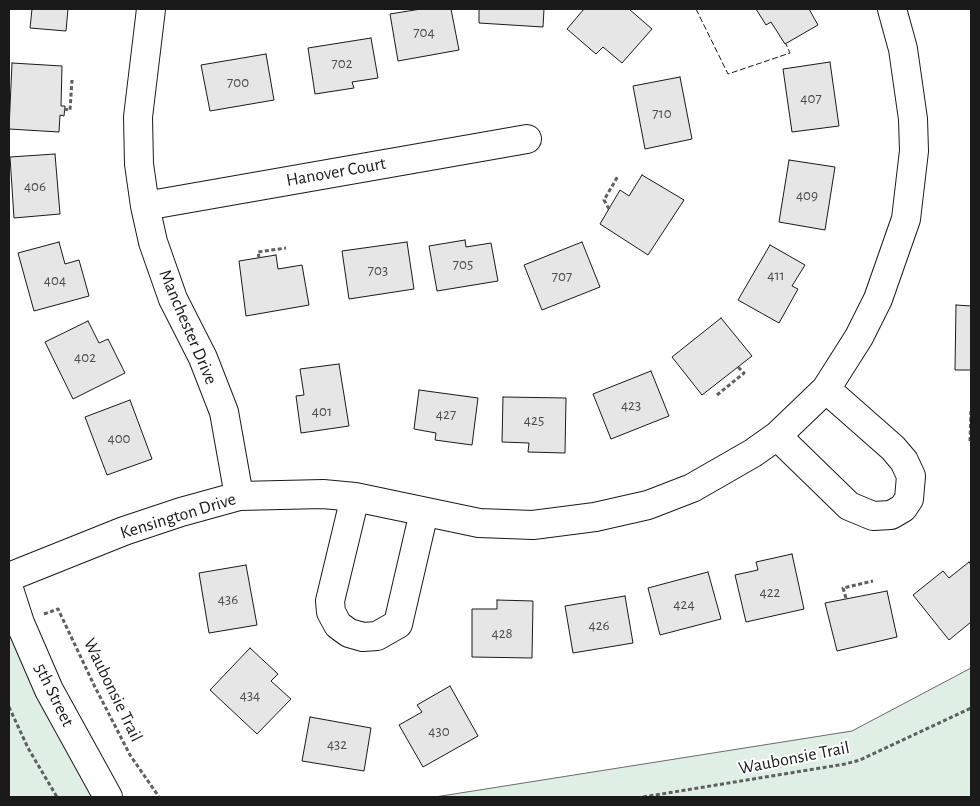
<!DOCTYPE html>
<style>
body{margin:0}
#map{position:relative;width:980px;height:806px;overflow:hidden;background:#fff;font-family:"Alegreya Sans",sans-serif}
canvas{display:block}
.frame{position:absolute;inset:0;border:10px solid #1a1a1a;pointer-events:none}
</style>
<div id="map">
<canvas width="980" height="806"></canvas>
<div class="frame"></div>
</div>
<script>
const ctx = document.querySelector('canvas').getContext('2d');
ctx.lineJoin = 'round';
function fill(path, color) {
  ctx.fillStyle = color;
  ctx.fill(path, 'evenodd');
}
function poly(rows) {
  const path = new Path2D();
  for (const r of rows) {
    path.moveTo(r[0], r[1]);
    for (let i = 2; i < r.length; i += 2) path.lineTo(r[i], r[i + 1]);
  }
  return path;
}
function stroke(path, color, width, dash) {
  ctx.strokeStyle = color;
  ctx.lineWidth = width;
  ctx.lineCap = dash ? 'butt' : 'round';
  ctx.setLineDash(dash || []);
  ctx.stroke(path);
}
function drawText(font, color, halo, rows, align = 'center') {
  ctx.font = font + ' "Alegreya Sans",sans-serif';
  ctx.lineWidth = 4;
  ctx.setLineDash([]);
  ctx.textBaseline = 'middle';
  ctx.strokeStyle = halo;
  ctx.fillStyle = color;
  for (const [text, x, y, turn = 0] of rows) {
    ctx.save();
    ctx.translate(x, y);
    ctx.rotate((+turn || 0) * Math.PI / 180);
    ctx.textAlign = isNaN(turn) ? turn : align;
    if (halo) ctx.strokeText(text, 0, 0);
    ctx.fillText(text, 0, 0);
    ctx.restore();
  }
}
const green = poly([
 [9,589,108,797,9,797,9,589],
 [971,668,971,797,435,797,852,731,971,668]
]);
fill(green, '#e0efe3');
stroke(green, '#6a6a6a', 1);
const building = poly([
 [32,9,68,9,66,31,30,28,32,9],
 [421,9,451,9,459,50,398,61,390,14,421,9],
 [479,9,544,9,543,27,479,23,479,9],
 [584,9,629,9,652,29,622,63,603,47,596,54,567,29,584,9],
 [756,9,809,9,818,25,785,44,771,22,766,25,756,9],
 [371,38,378,78,352,82,354,88,315,94,308,48,371,38],
 [266,54,274,100,210,111,201,65,266,54],
 [830,62,839,126,792,132,783,69,830,62],
 [12,63,62,66,61,106,65,106,64,116,60,115,59,132,9,129,12,63],
 [680,77,692,139,645,149,633,86,680,77],
 [55,154,60,214,14,218,10,157,55,154],
 [789,160,835,167,825,230,779,222,789,160],
 [642,175,684,200,648,255,600,224,620,190,629,196,642,175],
 [465,240,466,247,491,243,498,281,437,291,429,246,465,240],
 [59,242,65,264,79,260,89,296,34,311,18,253,59,242],
 [407,242,414,289,349,299,342,251,407,242],
 [582,242,600,287,542,310,524,265,582,242],
 [770,245,805,265,792,286,798,289,779,323,738,300,770,245],
 [276,255,278,269,302,265,309,305,246,316,239,261,276,255],
 [956,305,971,306,971,370,955,370,956,305],
 [721,318,752,356,702,395,672,357,721,318],
 [88,321,99,343,108,339,125,373,73,399,45,342,88,321],
 [339,364,349,426,301,433,296,396,304,395,300,369,339,364],
 [651,371,669,416,611,439,593,394,651,371],
 [419,390,478,398,472,445,435,440,436,433,414,429,419,390],
 [503,397,566,398,565,453,528,452,529,443,502,442,503,397],
 [130,400,152,459,107,475,85,417,130,400],
 [792,554,804,609,746,622,735,575,758,570,756,562,792,554],
 [969,562,971,565,971,622,949,640,913,595,943,571,949,578,969,562],
 [246,565,257,625,209,633,199,573,246,565],
 [708,572,721,619,660,635,648,588,708,572],
 [887,591,897,637,837,651,825,603,887,591],
 [625,596,633,643,573,653,565,606,625,596],
 [497,600,533,601,532,658,472,657,472,609,497,609,497,600],
 [250,648,278,674,271,681,291,699,257,734,210,690,250,648],
 [450,686,478,736,423,767,399,725,422,712,417,705,450,686],
 [310,717,371,728,364,771,302,761,310,717]
]);
fill(building, '#e6e6e6');
stroke(building, '#1a1a1a', 1);
const minor = poly([
 [151,9,138,117,139,164,145,206,153,242,173,299,203,358,224,412,239,496],
 [145,206,527,139],
 [777,436,849,506,873,516,891,515,903,508,909,499,911,476,904,461,893,448,826,389],
 [355,497,330,601,331,612,338,625,349,633,363,637,377,636,398,624,424,512],
 [9,577,124,531,181,512,239,496,323,494,355,497,479,523,533,525,595,517,648,505,692,488,753,453,777,436,826,389,859,337,878,299,906,219,914,151,913,119,903,49,892,9],
 [9,589,20,623,49,690,108,797]
]);
stroke(minor, '#1a1a1a', 30);
stroke(poly([
 [64,109,70,110,72,80],
 [609,209,604,200,618,176],
 [259,258,258,252,286,248],
 [717,395,744,373,738,367],
 [970,441,971,410],
 [846,598,843,588,873,581],
 [44,614,58,609,94,685,130,755,159,797],
 [9,707,28,748,57,797],
 [643,797,845,764,860,760,971,708]
]), '#5f5f5f', 3, [4, 2.5]);
stroke(minor, '#fff', 28);
stroke(poly([
 [696,9,728,74,790,53,786,44]
]), '#1a1a1a', 1, [6, 2.5]);
drawText('15px', '#4d4d4d', null, [
 ["704",424,32],
 ["702",342,63],
 ["700",238,82],
 ["407",811,98],
 ["710",662,113],
 ["406",35,186],
 ["409",807,195],
 ["705",463,264],
 ["703",378,270],
 ["411",776,275],
 ["707",562,276],
 ["404",55,280],
 ["402",85,357],
 ["423",631,405],
 ["401",322,411],
 ["427",446,414],
 ["425",534,420],
 ["400",119,438],
 ["422",770,592],
 ["436",228,599],
 ["424",684,604],
 ["426",599,625],
 ["428",502,633],
 ["434",250,695],
 ["430",439,731],
 ["432",337,744]
]);
drawText('18px', '#1a1a1a', '#fff', [
 ["Hanover Court",336,172,-10],
 ["Manchester Drive",188,327,67],
 ["Kensington Drive",178,516,-17],
 ["Waubonsie Trail",113,690,64],
 ["5th Street",54,695,64],
 ["Waubonsie Trail",794,758,-11]
]);
</script>
